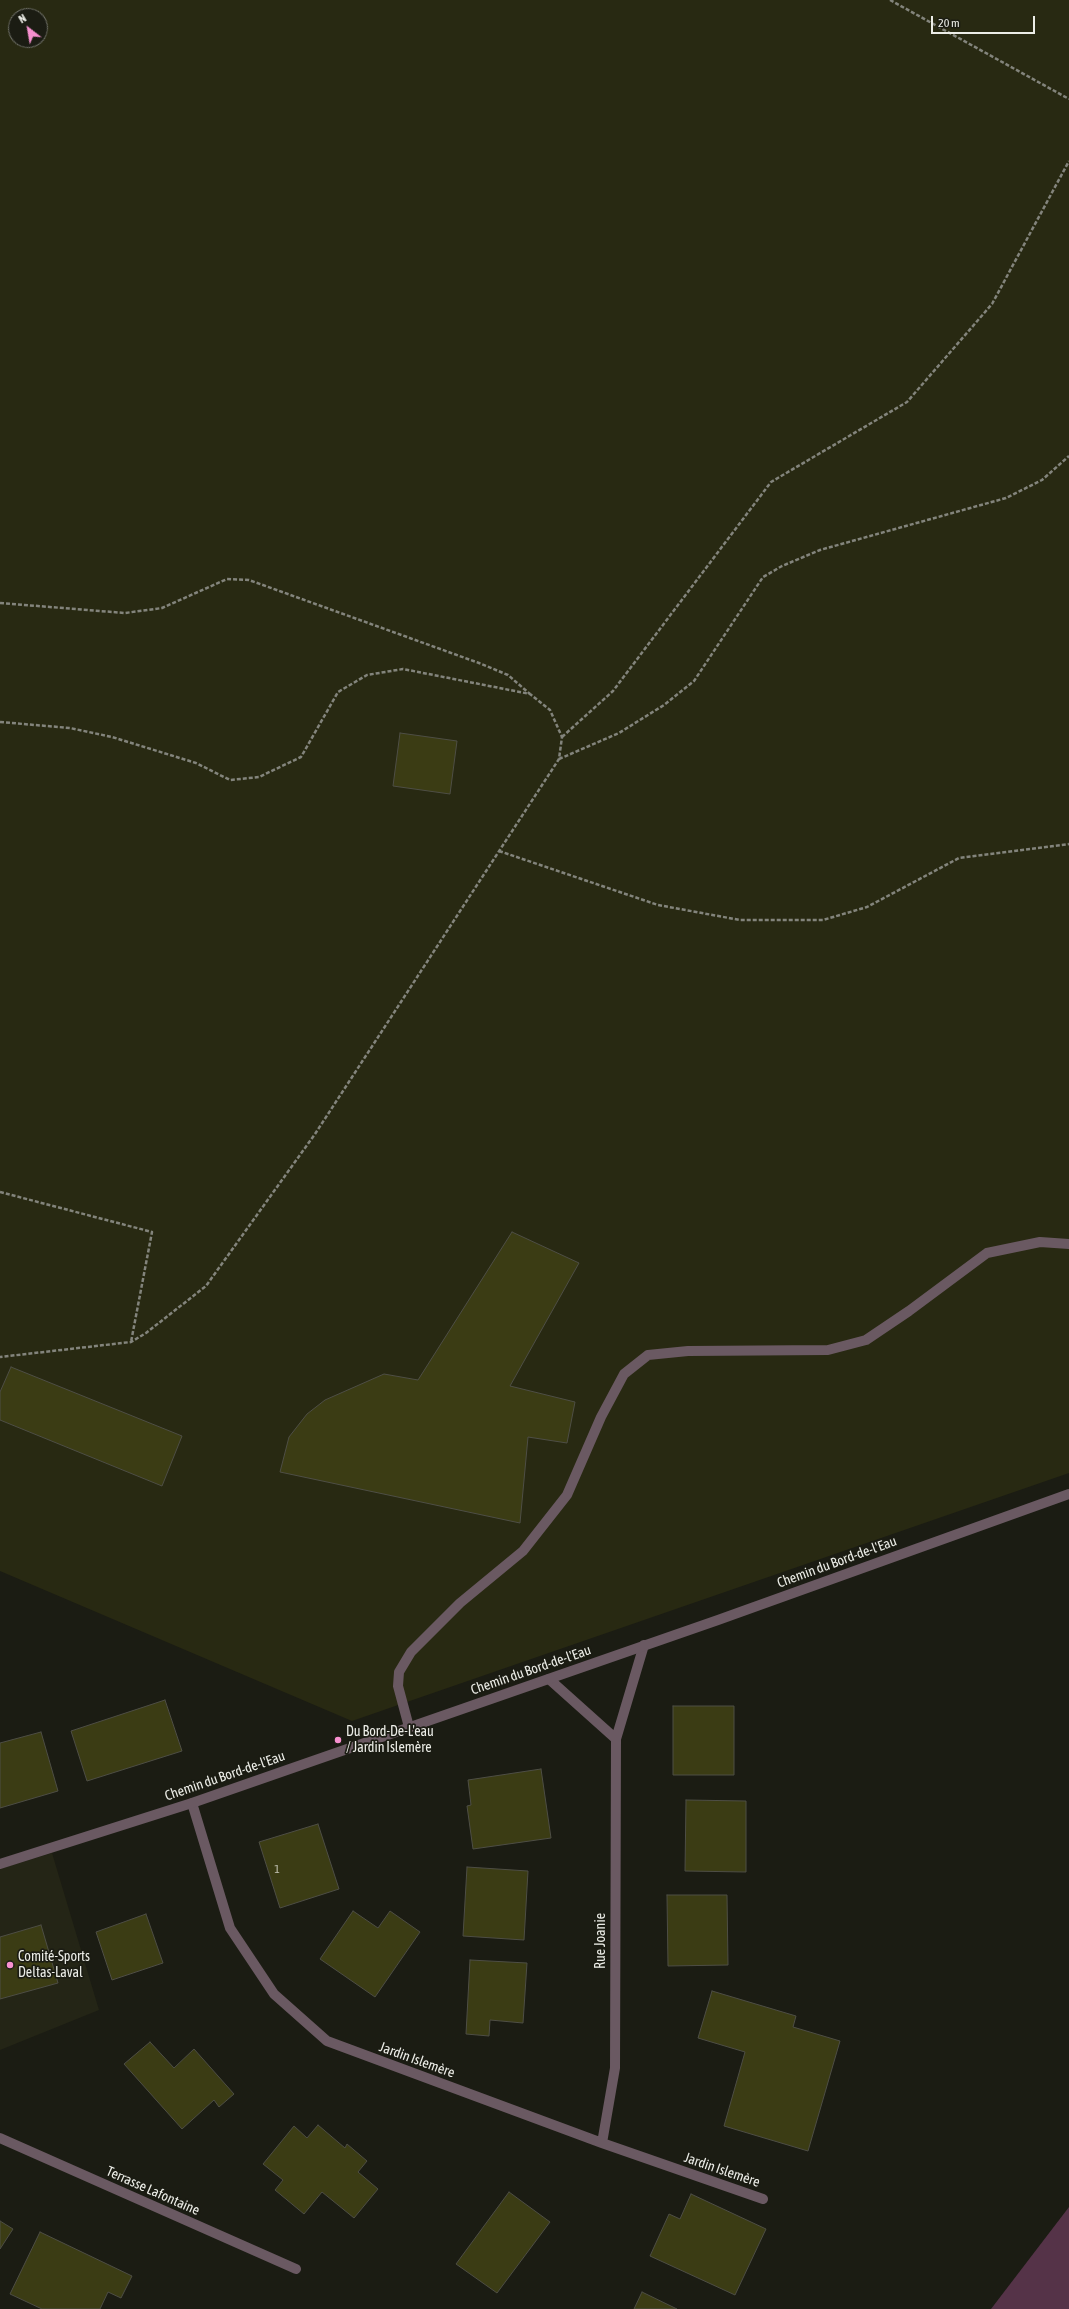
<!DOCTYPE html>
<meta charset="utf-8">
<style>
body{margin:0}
#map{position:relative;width:1069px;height:2309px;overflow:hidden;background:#1b1c13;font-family:"Asap Condensed",sans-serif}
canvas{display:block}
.north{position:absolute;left:8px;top:8px;width:40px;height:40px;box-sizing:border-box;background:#1b1c13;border:1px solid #6f7068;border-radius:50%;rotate:329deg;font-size:11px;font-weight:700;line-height:16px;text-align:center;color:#ecede7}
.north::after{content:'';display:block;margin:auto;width:14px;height:18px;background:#f790cf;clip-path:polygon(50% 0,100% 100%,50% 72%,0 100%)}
.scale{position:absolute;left:931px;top:16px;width:104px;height:18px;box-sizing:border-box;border:2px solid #ecede7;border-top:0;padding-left:5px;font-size:12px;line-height:14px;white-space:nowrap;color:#ecede7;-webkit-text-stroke:3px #1b1c13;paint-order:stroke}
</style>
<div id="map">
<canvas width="1069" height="2309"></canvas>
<div class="north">N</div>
<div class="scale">20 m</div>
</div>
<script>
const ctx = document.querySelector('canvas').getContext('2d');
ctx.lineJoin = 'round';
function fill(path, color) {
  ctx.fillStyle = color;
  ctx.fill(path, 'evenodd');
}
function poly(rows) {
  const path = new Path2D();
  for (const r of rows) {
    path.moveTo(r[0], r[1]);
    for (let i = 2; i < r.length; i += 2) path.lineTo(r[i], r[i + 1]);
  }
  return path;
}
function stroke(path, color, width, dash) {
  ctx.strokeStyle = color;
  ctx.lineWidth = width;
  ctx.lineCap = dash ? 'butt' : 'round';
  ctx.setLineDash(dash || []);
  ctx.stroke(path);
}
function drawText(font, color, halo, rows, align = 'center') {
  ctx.font = font + ' "Asap Condensed",sans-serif';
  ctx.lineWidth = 3.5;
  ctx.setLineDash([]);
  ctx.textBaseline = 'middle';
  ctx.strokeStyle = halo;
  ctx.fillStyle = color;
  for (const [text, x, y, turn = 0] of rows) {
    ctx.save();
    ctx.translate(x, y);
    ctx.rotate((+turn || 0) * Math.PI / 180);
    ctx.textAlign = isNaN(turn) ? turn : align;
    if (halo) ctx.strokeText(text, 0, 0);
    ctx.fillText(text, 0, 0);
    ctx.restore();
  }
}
fill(poly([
 [52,1853,99,2010,0,2050,0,1869]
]), '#242516');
fill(poly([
 [0,0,1069,0,1069,1473,352,1721,0,1571],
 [16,16,40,16,40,40,16,40]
]), '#282912');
fill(poly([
 [1069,2207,1069,2309,991,2309]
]), '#553348');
const building = poly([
 [400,733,457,741,450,794,393,786,400,733],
 [512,1232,579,1263,510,1386,575,1402,567,1443,528,1437,520,1523,280,1472,289,1437,307,1414,325,1400,384,1374,418,1380,512,1232],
 [11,1367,182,1436,162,1486,0,1420,0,1392,11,1367],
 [165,1700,182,1751,87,1781,71,1731,165,1700],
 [673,1706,734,1706,734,1775,673,1775,673,1706],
 [41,1732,58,1791,0,1808,0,1743,41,1732],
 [541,1769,551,1838,473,1849,467,1806,471,1805,468,1780,541,1769],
 [686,1800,746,1801,746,1872,685,1871,686,1800],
 [318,1824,339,1889,280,1908,259,1842,318,1824],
 [467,1867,528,1871,524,1940,463,1936,467,1867],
 [667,1895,727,1895,728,1965,668,1966,667,1895],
 [353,1911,378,1928,390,1911,420,1932,375,1997,320,1959,353,1911],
 [146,1914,163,1963,112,1980,96,1932,146,1914],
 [41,1925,58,1983,0,1999,0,1937,41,1925],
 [470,1960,527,1963,523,2023,490,2020,489,2036,466,2034,470,1960],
 [712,1991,796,2016,793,2027,840,2041,808,2151,724,2126,745,2052,698,2038,712,1991],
 [150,2042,174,2068,194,2049,234,2094,219,2107,214,2100,182,2129,124,2064,150,2042],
 [318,2125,345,2148,347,2144,367,2161,358,2172,378,2189,354,2218,322,2192,304,2214,275,2190,283,2180,263,2164,294,2126,307,2138,318,2125],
 [509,2192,550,2222,497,2293,456,2264,509,2192],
 [691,2194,766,2229,735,2295,650,2256,669,2214,680,2219,691,2194],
 [0,2221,13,2229,0,2249,0,2221],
 [40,2232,132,2276,121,2298,108,2292,100,2309,42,2309,10,2294,40,2232],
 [642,2292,677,2309,634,2309,642,2292]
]);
fill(building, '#3b3c14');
stroke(building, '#4e4e45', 1);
stroke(poly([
 [890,0,1069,99],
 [0,603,125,613,162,608,227,579,249,580,479,663,508,675,530,694],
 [0,722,70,728,112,737,196,763,230,780,259,777,301,757,338,692,367,675,403,669,530,694,550,710,562,737,559,759,315,1134,206,1286,146,1333,131,1342,0,1357],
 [562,737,613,691,771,482,907,402,992,304,1069,161],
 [559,759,619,733,664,705,694,681,763,577,782,566,820,550,1006,498,1042,480,1069,456],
 [499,851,658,905,740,920,823,920,867,907,959,858,1069,844],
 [0,1192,152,1232,131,1342]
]), '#83847c', 2.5, [4, 2]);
stroke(poly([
 [409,1727,398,1686,399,1672,411,1652,460,1603,523,1551,567,1495,601,1417,624,1374,648,1355,688,1351,828,1350,866,1340,909,1311,987,1253,1040,1242,1069,1244]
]), '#6a5962', 10);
stroke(poly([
 [549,1679,616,1739],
 [192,1803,230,1928,274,1994,327,2041,602,2143,763,2199],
 [0,2138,296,2269],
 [602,2143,615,2068,616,1739,644,1645]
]), '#6a5962', 10);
stroke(poly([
 [0,1864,192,1803,718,1620,1069,1494]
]), '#6a5962', 10);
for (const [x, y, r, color] of [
 [338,1740,4,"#f790cf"],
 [10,1965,4,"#f790cf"]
]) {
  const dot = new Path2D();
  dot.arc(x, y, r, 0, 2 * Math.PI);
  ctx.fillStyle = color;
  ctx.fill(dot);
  stroke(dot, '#1b1c13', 1.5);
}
drawText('12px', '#c0c1b2', null, [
 ["1",277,1869]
]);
drawText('14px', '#ecede7', '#1b1c13', [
 ["Chemin du Bord-de-l'Eau",837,1562,-20],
 ["Chemin du Bord-de-l'Eau",531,1670,-19],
 ["Chemin du Bord-de-l'Eau",225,1776,-19],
 ["Rue Joanie",601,1941,-90],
 ["Jardin Islemère",417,2060,20],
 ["Jardin Islemère",722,2170,19],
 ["Terrasse Lafontaine",153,2191,24]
]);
drawText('14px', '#ecede7', '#1b1c13', [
 ["Du Bord-De-L'eau",346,1732],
 ["/ Jardin Islemère",346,1748],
 ["Comité-Sports",18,1957],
 ["Deltas-Laval",18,1973]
], 'left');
</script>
